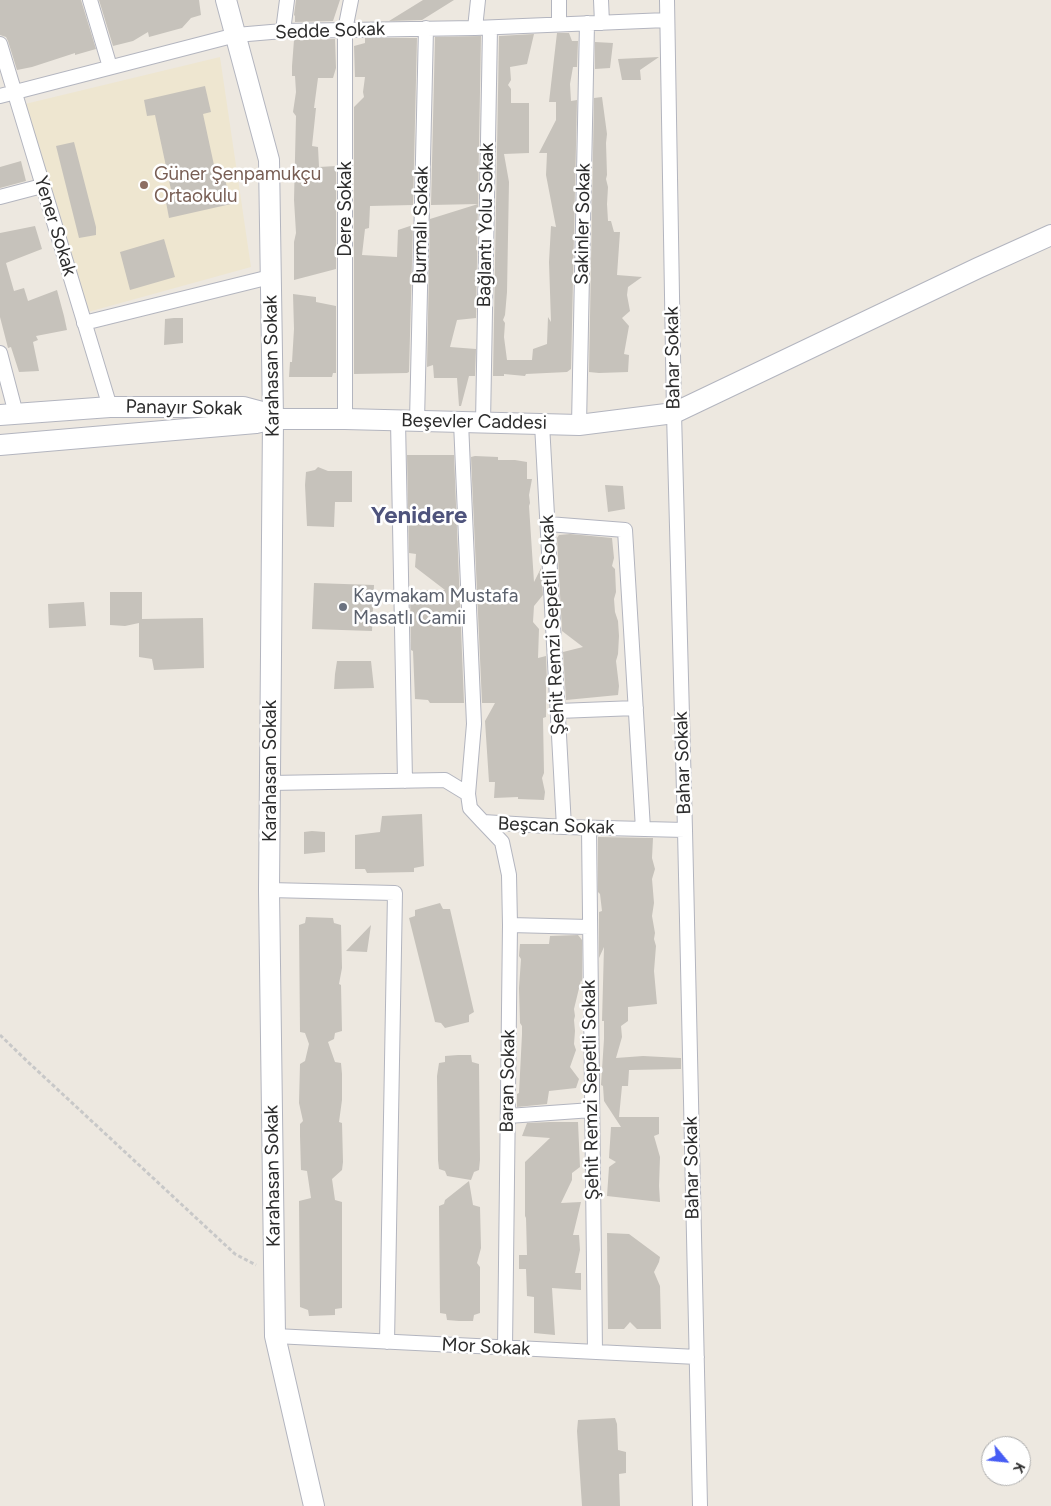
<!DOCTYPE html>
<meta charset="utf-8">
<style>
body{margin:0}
#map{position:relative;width:1051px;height:1506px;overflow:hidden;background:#ede8e0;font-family:Figtree,sans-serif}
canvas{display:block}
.north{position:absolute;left:981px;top:1436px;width:50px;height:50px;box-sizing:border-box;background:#fff;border:1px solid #ababab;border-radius:50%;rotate:118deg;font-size:14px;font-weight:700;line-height:20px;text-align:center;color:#2c2c2c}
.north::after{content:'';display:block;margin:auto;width:18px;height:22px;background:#465cf4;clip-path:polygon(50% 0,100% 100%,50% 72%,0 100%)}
</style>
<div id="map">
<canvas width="1051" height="1506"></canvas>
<div class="north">K</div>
</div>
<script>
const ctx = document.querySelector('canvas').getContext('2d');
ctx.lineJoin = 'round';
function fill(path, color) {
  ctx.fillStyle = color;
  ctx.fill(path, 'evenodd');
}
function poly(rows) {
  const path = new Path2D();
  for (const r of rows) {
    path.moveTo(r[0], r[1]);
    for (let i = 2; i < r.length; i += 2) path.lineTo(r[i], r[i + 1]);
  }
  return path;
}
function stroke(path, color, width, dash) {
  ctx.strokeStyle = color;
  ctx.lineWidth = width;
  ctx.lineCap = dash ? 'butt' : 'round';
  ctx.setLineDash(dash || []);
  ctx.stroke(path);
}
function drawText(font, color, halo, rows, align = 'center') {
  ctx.font = font + ' Figtree,sans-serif';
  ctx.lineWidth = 5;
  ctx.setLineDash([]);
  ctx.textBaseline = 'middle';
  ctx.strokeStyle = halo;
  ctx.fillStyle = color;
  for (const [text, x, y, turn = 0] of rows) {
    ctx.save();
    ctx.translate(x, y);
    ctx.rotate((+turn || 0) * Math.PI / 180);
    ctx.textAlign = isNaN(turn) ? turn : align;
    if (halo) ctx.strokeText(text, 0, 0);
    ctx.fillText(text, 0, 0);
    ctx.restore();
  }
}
fill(poly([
 [220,57,251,267,88,312,25,104]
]), '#eee6d0');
fill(poly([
 [0,0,81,0,96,49,75,55,75,53,32,67,17,70,8,41,6,37,0,35],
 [99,0,199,0,201,15,191,18,182,28,149,37,148,32,133,41,113,46],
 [296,0,340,0,333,21,295,22,295,16,294,15],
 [423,0,454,0,422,20,389,21],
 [557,33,569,33,572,41,578,41,577,67,573,67,570,84,571,101,577,100,571,369,567,372,526,374,525,376,504,374,504,376,493,376,499,36,534,34,527,64,510,67,511,80,508,85,511,89,511,103,529,103,529,153,504,154,509,182,507,292,505,315,503,320,505,323,504,337,507,360,532,360,533,349,547,344,548,317,551,322,549,262,551,226,556,227,546,175,547,153,539,153,556,120,556,102,549,102],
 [481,36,478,204,431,205,435,37],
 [365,38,417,38,413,205,370,206,369,228,365,229,362,255,397,257,398,230,413,225,409,372,407,373,354,374,354,107,364,97,363,92,365,77,355,77,354,46,365,43],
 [335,39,336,68,333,78,318,78,314,108,316,108,312,146,318,147,319,167,336,166,336,269,294,280,294,242,296,233,294,200,296,116,293,112,296,92,295,76,292,76,292,66,294,40],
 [595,42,613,43,610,68,595,69],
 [659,57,640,70,641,80,622,80,618,59],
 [205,86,211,112,203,114,217,179,225,179,231,204,169,218,166,202,173,199,155,115,147,116,144,100],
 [602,97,607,134,606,143,607,175,606,179,608,187,607,204,608,221,611,221,614,232,620,232,617,275,642,277,628,287,627,295,630,311,622,318,629,326,624,354,629,355,628,372,599,373,589,372,594,98],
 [74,142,96,227,96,235,79,238,56,146],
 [21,161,26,181,0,188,0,167],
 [478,204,476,318,457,320,450,347,476,349,475,376,469,376,461,406,459,406,457,378,434,378,433,365,427,367,430,219],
 [35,226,42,249,6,263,14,291,24,288,28,301,57,290,64,316,67,330,36,336,38,340,33,342,39,371,19,372,11,347,8,348,0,317,0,233],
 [164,239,175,277,130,290,120,252],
 [293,294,316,297,316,302,336,306,336,373,333,373,332,377,289,377,290,362,292,362,294,329],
 [174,318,183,318,183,343,164,345,165,319],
 [407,455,454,455,464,703,430,703,428,700,415,699,413,651,411,650,410,590,445,590,415,567,416,554,409,553],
 [475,456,498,457,498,460,515,460,527,462,527,479,532,479,529,495,530,503,529,506,534,582,541,568,543,595,534,606,533,622,539,629,538,658,546,656,547,681,546,680,546,717,543,718,544,773,542,778,545,792,544,800,518,799,518,797,494,798,495,782,489,782,485,721,495,703,482,703,471,457],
 [318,467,328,471,352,471,352,502,335,502,334,527,307,526,305,485,306,472,315,470],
 [605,485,623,486,625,509,608,512],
 [570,534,612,538,614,558,612,566,615,569,616,592,614,599,615,612,618,621,619,636,618,654,616,661,619,686,618,695,566,700,563,652,583,647,562,631,557,538,559,535],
 [314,583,374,585,372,631,312,629],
 [110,592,142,592,142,619,203,618,204,668,154,670,152,659,139,657,139,623,125,626,110,625],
 [84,602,86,626,49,628,48,604],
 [337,661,371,661,374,688,334,689,335,674],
 [422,814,424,866,414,868,414,872,367,873,365,869,355,869,355,835,380,832,382,816],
 [312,831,325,832,325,852,304,854,304,832],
 [598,837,653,838,652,858,655,869,652,879,654,903,652,916,655,933,654,939,656,946,654,971,657,1004,628,1007,628,1021,621,1026,622,1037,616,1058,643,1056,681,1058,681,1069,629,1070,628,1086,622,1086,619,1117,659,1117,659,1134,654,1136,660,1157,659,1186,660,1202,607,1196,609,1167,616,1162,609,1158,611,1127,621,1127,604,1101,603,1086,601,1085,604,1039,604,1021,602,1021,604,947,599,958,599,912,602,911,600,894,598,892],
 [440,903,443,909,450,909,474,1012,469,1015,469,1022,445,1028,441,1023,435,1022,409,918,415,916,415,910],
 [306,917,333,918,334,923,341,925,342,968,339,984,341,985,342,1031,335,1033,334,1039,328,1042,335,1062,341,1063,342,1074,342,1100,339,1122,342,1123,343,1162,342,1170,332,1179,335,1200,342,1202,342,1308,335,1309,335,1315,309,1316,308,1310,300,1307,299,1201,311,1198,307,1171,301,1170,300,1136,300,1124,303,1121,299,1103,300,1064,305,1061,309,1044,305,1033,300,1032,299,925,305,923],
 [371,925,367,952,346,951],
 [578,935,582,940,582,982,581,980,574,1009,575,1016,574,1020,575,1031,574,1044,576,1050,570,1067,579,1079,576,1088,549,1091,547,1104,517,1107,517,1094,519,1093,522,1034,522,1026,520,1023,519,988,521,959,519,956,520,944,549,944,550,936],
 [458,1055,471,1055,472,1062,479,1064,480,1160,479,1170,474,1172,471,1180,447,1176,445,1171,439,1169,438,1160,437,1076,439,1063,445,1062,445,1056],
 [550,1122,578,1122,580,1167,572,1173,572,1180,561,1203,581,1202,573,1235,579,1235,580,1250,575,1273,581,1273,581,1290,552,1288,555,1335,534,1333,534,1297,527,1296,526,1269,519,1269,519,1255,527,1255,526,1218,525,1216,525,1162,550,1138,522,1136,527,1123],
 [469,1181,473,1205,480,1207,481,1248,477,1263,480,1267,480,1313,474,1315,473,1321,459,1321,447,1320,446,1314,440,1313,439,1206,444,1204,445,1200],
 [607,1233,629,1234,660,1257,659,1262,654,1272,660,1286,661,1329,637,1329,630,1322,624,1329,608,1329],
 [615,1418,617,1424,618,1450,626,1452,626,1473,619,1474,620,1506,582,1506,577,1431,578,1420]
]), '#c6c2bb');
const street = poly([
 [90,0,110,67],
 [559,0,559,24],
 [601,0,602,23],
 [667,0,674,413,685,830,700,1506],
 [475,28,478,0],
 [283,31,287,0],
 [0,44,110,407],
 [0,96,236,35,283,31,475,28,667,20],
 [0,197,42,186],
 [84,323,270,277],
 [0,353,16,414],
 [345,419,345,30,351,0],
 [398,421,405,781],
 [417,421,426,28],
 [461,422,474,724,468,794],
 [483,423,490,28],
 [542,424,564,827],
 [579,425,587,23],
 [548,524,625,530,643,829],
 [558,711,636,708],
 [270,783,445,780,468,794,470,808,483,822,564,827,685,830],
 [483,822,502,842,509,875,510,925,505,1348],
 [589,828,595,1352],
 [269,890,395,893,387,1342],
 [510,925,589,927],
 [508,1116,592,1110],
 [275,1336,697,1357]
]);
const secondary = poly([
 [226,0,269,160,273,419,269,890,275,1336,314,1506],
 [0,415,110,407,243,407,258,411,273,419,256,423,0,445],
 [273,419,345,419,579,425,674,413,978,268,1051,235]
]);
stroke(street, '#b3b5bf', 16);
stroke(secondary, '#b3b5bf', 22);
stroke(poly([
 [0,1035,28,1062,235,1254,256,1265]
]), '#c8c8c8', 3, [4, 2.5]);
stroke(street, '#fff', 14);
stroke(secondary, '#fff', 20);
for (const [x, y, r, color] of [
 [144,185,5,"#8d6e63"],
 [343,607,5,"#6b7280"]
]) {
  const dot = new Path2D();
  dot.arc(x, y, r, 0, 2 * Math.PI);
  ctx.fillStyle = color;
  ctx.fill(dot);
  stroke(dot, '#fff', 2);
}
drawText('19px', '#2c2c2c', '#fff', [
 ["Sedde Sokak",330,31,-2],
 ["Dere Sokak",345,209,-90],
 ["Sakinler Sokak",583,224,-89],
 ["Burmalı Sokak",421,225,-89],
 ["Bağlantı Yolu Sokak",486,225,-89],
 ["Yener Sokak",55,226,73],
 ["Bahar Sokak",673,358,-91],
 ["Karahasan Sokak",272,366,-91],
 ["Panayır Sokak",184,408,1],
 ["Beşevler Caddesi",474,422,1],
 ["Şehit Remzi Sepetli Sokak",553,625,-93],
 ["Bahar Sokak",683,763,-92],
 ["Karahasan Sokak",270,771,-90],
 ["Beşcan Sokak",556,826,2],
 ["Baran Sokak",508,1081,-89],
 ["Şehit Remzi Sepetli Sokak",591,1090,-91],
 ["Bahar Sokak",692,1168,-91],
 ["Karahasan Sokak",273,1176,-91],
 ["Mor Sokak",486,1347,3]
]);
drawText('19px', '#785e54', '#fff', [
 ["Güner Şenpamukçu",154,174],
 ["Ortaokulu",154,196]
], 'left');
drawText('19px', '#5b616d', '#fff', [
 ["Kaymakam Mustafa",353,596],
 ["Masatlı Camii",353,618]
], 'left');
drawText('bold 24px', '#4e537c', '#fff', [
 ["Yenidere",419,516]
]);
</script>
